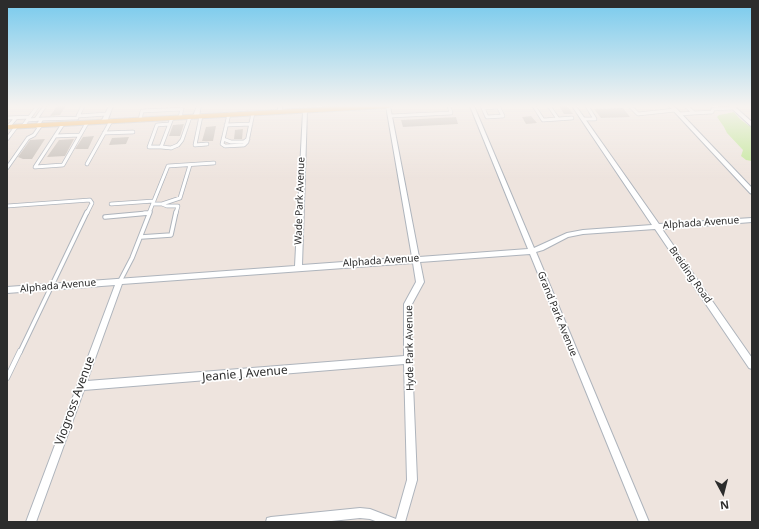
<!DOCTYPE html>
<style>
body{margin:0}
#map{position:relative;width:759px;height:529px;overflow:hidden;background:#eee4de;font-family:"Noto Sans",sans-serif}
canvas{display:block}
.frame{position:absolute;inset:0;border:8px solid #2c2c2c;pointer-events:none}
.north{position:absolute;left:703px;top:473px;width:40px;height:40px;-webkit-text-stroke:3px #fff;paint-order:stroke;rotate:173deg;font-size:11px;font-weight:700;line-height:16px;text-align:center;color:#2c2c2c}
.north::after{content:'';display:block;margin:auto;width:14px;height:18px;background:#2c2c2c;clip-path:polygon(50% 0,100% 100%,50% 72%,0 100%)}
</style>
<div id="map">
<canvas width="759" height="529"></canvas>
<div class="frame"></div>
<div class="north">N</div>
</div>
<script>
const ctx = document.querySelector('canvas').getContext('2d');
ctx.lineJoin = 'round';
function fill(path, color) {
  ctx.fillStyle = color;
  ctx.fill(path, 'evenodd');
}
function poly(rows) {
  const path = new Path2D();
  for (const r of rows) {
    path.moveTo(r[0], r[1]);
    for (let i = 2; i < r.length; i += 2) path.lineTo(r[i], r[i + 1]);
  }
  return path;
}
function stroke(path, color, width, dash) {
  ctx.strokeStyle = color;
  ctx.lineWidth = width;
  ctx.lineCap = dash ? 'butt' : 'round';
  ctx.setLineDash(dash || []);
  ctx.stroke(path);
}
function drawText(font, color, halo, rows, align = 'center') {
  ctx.font = font + ' "Noto Sans",sans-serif';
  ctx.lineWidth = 3.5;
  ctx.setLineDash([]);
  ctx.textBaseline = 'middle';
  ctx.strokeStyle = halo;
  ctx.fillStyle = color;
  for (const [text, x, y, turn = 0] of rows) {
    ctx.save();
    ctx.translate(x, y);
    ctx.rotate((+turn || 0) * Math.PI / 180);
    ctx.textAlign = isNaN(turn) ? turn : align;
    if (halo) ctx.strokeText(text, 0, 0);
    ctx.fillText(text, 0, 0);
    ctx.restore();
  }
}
fill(poly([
 [734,112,740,119,752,128,752,161,746,160,741,156,743,150,727,133,724,127,717,117,719,115]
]), '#c2e798');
fill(poly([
 [57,106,66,106,60,115,50,116],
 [559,106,567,106,573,114,564,114],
 [623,108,630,117,601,118,594,109],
 [531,116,537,123,526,124,522,117],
 [456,117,458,124,403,127,401,120],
 [184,124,180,136,169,136,173,125],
 [216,126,213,141,202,141,206,127],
 [243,129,242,139,234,139,235,130],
 [94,136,88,149,75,149,83,137],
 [129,137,126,144,109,145,112,138],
 [45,139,32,159,23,159,18,157,30,140],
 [74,139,65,156,47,157,59,140]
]), '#c6bfb9');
const serviceFar2 = poly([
 [83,106,78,116,107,114],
 [482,106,487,117,503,116,498,106],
 [534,106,543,120,558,119],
 [549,106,558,119,572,118],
 [630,106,638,114,675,110],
 [483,108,498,107],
 [694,113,712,112,713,109,733,108],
 [229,114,222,144,225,146,244,145,247,142,253,113],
 [679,114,694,113,686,106],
 [201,116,195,145,207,144],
 [390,116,451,113,449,106],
 [7,118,30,117],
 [172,118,161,147,171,148,178,145,182,140,190,117],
 [36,119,45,106],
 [42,119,77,118],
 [583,119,595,119,587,106],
 [28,120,42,119,37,126],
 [140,120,142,111,182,109,180,117],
 [63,124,35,167,63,165,87,123],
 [226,125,251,124],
 [23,126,38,106],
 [8,127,16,118],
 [104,133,133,132],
 [55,136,80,135],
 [7,139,16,127],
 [223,139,231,142,244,142,248,139],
 [161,147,149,147,157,125,169,124],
 [87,164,111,121],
 [7,168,28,138,34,135,41,125],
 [111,204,154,201],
 [153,204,162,204,180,198,190,165],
 [162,204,167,206,178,206,176,213],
 [7,206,90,200,92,203,87,213],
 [144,213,149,213],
 [149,213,168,166,214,163]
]);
const serviceFar1 = poly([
 [105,217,149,213],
 [141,237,171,235,176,212],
 [120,281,132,258,150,212],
 [20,352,87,212]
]);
const service = poly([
 [7,378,20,351]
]);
const minor = poly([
 [109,106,113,106,107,122,102,123,101,122,109,106],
 [197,106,201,106,199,116,196,118,193,116,197,106],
 [278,106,282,106,282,113,278,112,278,106],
 [386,106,390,106,419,257,528,249,470,106,474,106,534,248,567,233,583,230,652,225,572,106,576,106,659,224,752,218,752,222,662,229,752,358,752,369,749,368,655,229,583,234,568,237,543,250,536,252,649,522,639,522,530,254,420,262,424,282,412,304,412,360,417,480,405,522,378,522,370,519,360,518,322,522,266,522,267,518,271,517,360,508,370,509,396,519,407,480,404,364,84,390,36,522,26,522,115,285,7,293,7,287,295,266,303,111,305,110,307,111,302,265,412,257,386,106],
 [413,263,416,282,404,304,404,356,87,381,122,284,413,263],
 [669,106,674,106,752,188,752,194,750,193,669,106],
 [729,106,734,106,752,122,752,127,729,106]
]);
const primary = poly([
 [349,106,392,106,388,108,7,129,7,125,349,106]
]);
stroke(serviceFar2, '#aeb4bc', 4.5);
stroke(serviceFar1, '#aeb4bc', 5.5);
stroke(service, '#aeb4bc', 6);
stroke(minor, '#aeb4bc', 2);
stroke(primary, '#c4c4c4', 2);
stroke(serviceFar2, '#fff', 3);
stroke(serviceFar1, '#fff', 3.5);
stroke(service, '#fff', 4.5);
fill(minor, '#fff');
fill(primary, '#f7b45a');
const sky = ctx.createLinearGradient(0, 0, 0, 180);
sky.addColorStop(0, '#77caed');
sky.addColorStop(0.59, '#f7f3f0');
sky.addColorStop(1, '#f7f3f000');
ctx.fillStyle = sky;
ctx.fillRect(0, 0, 759, 180);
drawText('10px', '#2c2c2c', '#fff', [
 ["Wade Park Avenue",300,201,-88],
 ["Alphada Avenue",701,223,-4],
 ["Alphada Avenue",381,261,-4],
 ["Breiding Road",690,275,55],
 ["Alphada Avenue",58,286,-5],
 ["Grand Park Avenue",557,314,68],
 ["Hyde Park Avenue",410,348,-91]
]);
drawText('12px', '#2c2c2c', '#fff', [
 ["Jeanie J Avenue",245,374,-5],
 ["Viogross Avenue",75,401,-70]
]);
</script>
